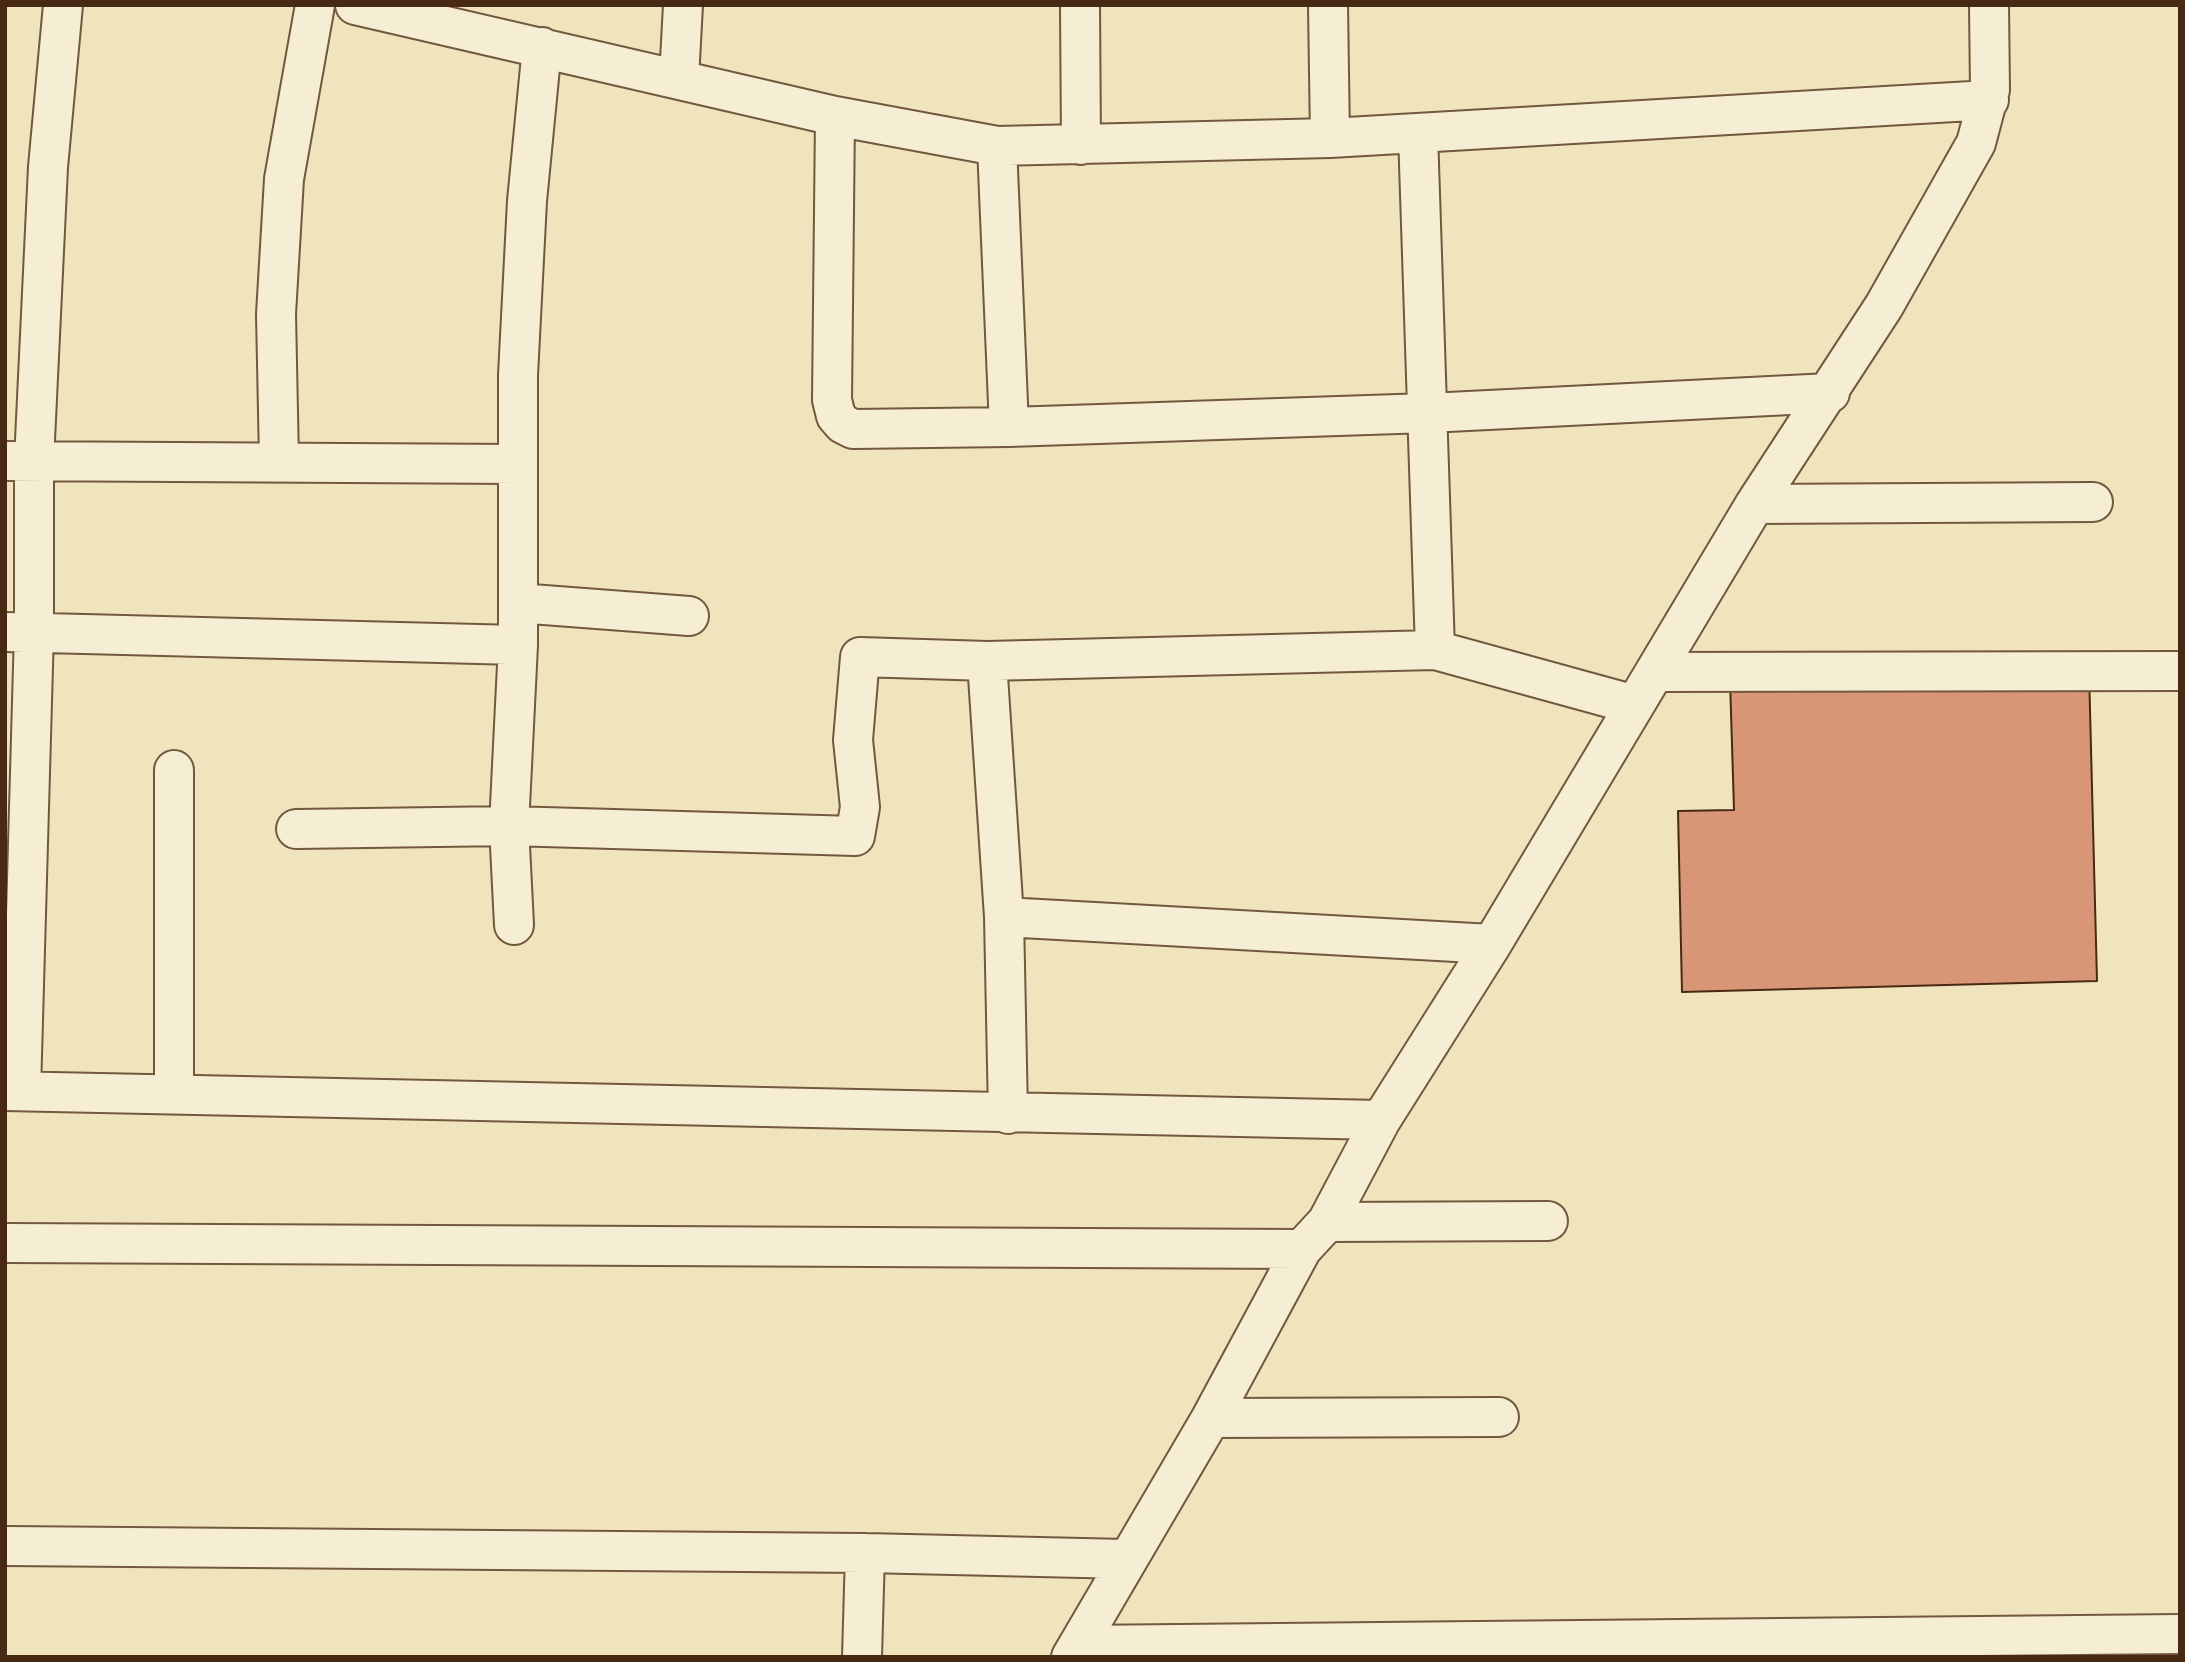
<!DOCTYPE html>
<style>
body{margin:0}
#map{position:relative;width:2185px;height:1662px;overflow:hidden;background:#f0e4bd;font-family:"EB Garamond",serif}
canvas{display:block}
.frame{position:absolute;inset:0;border:7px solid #482914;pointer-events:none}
</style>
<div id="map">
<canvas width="2185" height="1662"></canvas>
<div class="frame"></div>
</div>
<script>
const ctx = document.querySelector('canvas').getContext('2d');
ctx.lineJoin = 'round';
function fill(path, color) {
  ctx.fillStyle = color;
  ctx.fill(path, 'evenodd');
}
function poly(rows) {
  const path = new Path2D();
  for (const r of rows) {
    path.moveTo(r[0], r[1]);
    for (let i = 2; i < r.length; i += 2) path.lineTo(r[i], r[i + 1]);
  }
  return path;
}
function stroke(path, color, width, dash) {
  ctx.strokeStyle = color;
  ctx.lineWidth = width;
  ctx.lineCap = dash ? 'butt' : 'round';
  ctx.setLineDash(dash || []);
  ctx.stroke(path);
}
const building = poly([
 [2089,671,2097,981,1682,992,1678,811,1734,810,1730,680,2089,671]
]);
fill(building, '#d99676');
stroke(building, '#482914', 2);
const minor = poly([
 [355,5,835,116,997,146,1330,138,1989,100],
 [1080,5,1081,145],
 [1328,5,1330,138],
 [679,79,683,5],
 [835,116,832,400,836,416,843,424,853,429,1009,427,1428,413,1830,393],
 [1418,133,1435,650],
 [997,146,1009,427],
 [5,461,517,464],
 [279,461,276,314,284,179,315,5],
 [1755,504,2093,502],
 [518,603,689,616],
 [5,632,518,645],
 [987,661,1004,917,1008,1114],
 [1655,672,2180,671],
 [174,770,174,1093],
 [296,829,509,826,855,836,860,807,853,740,860,657,987,661,1435,650,1635,705],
 [1004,917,1492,944],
 [514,925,509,826,518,645,518,375,527,201,542,47],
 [5,1091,1381,1120],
 [21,1091,34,631,34,461,48,167,63,5],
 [1327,1222,1548,1221],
 [5,1243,1302,1249],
 [1211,1418,1499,1417],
 [5,1546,865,1553,1126,1559],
 [1078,1645,2180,1634],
 [862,1657,865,1553],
 [1071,1657,1211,1418,1302,1249,1327,1222,1381,1120,1492,944,1755,504,1884,306,1976,143,1990,90,1989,5]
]);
stroke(minor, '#72583e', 42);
stroke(minor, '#f5edd4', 38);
</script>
